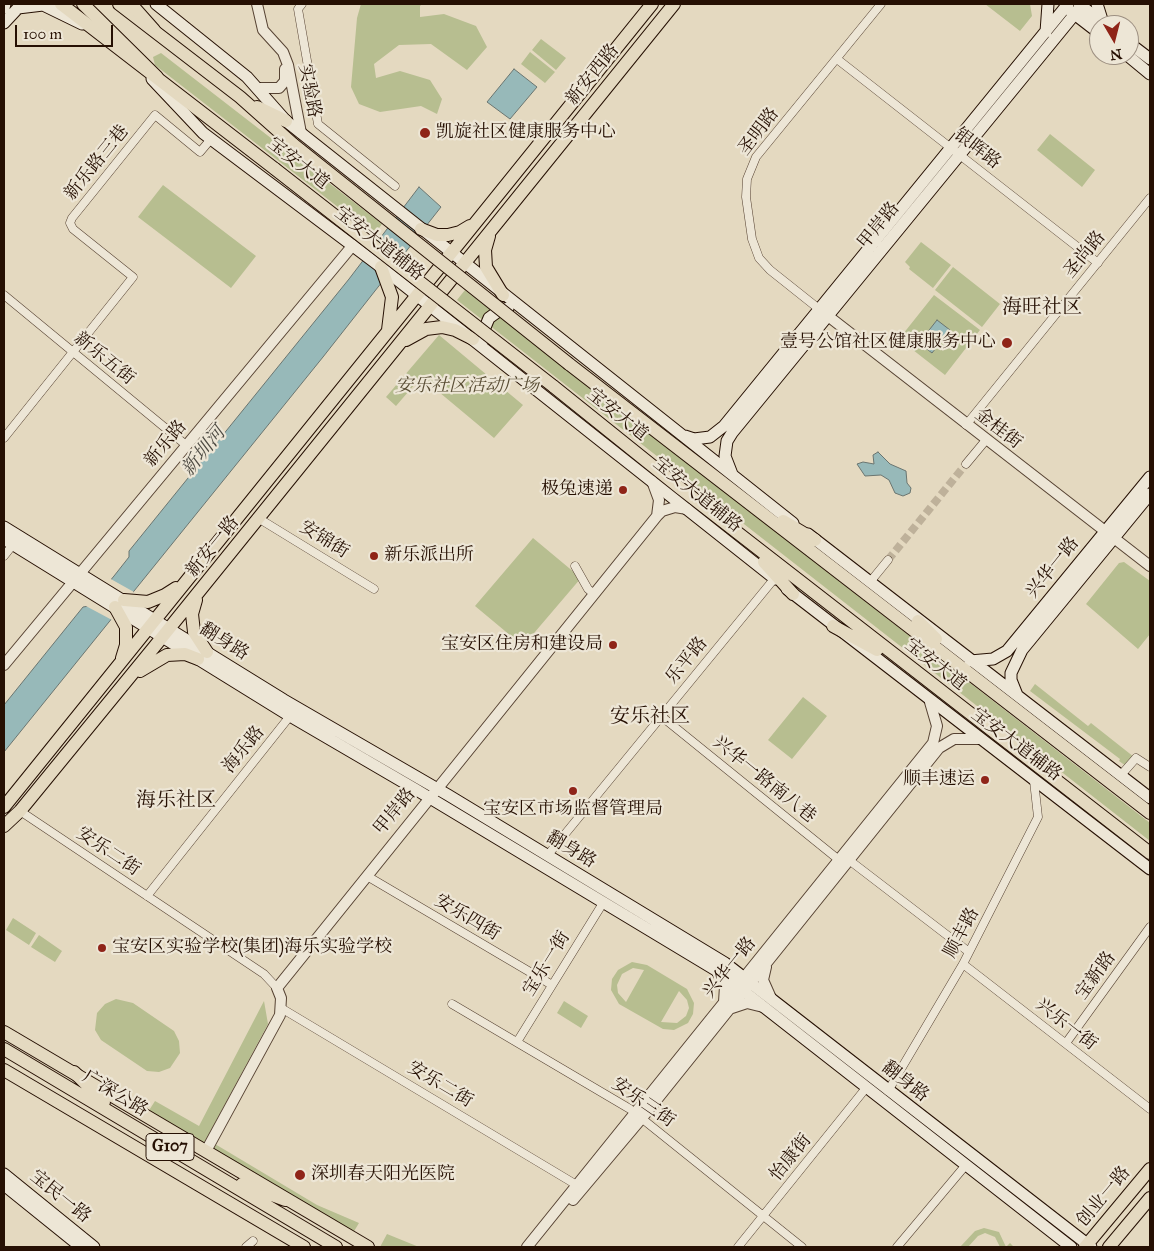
<!DOCTYPE html>
<meta charset="utf-8">
<style>
body{margin:0}
#map{position:relative;width:1154px;height:1251px;overflow:hidden;background:#e4d9c0;font-family:"IM FELL Great Primer",serif}
canvas{display:block}
.frame{position:absolute;inset:0;border:5px solid #261003;pointer-events:none}
.north{position:absolute;left:1089px;top:15px;width:50px;height:50px;box-sizing:border-box;background:#ede6d6;border:1px solid #9d9082;border-radius:50%;rotate:172deg;font-size:14px;font-weight:700;line-height:20px;text-align:center;color:#261003}
.north::after{content:'';display:block;margin:auto;width:18px;height:22px;background:#8f2418;clip-path:polygon(50% 0,100% 100%,50% 72%,0 100%)}
.scale{position:absolute;left:15px;top:25px;width:98px;height:22px;box-sizing:border-box;border:2px solid #261003;border-top:0;padding-left:6px;font-size:15px;line-height:18px;white-space:nowrap;color:#261003;-webkit-text-stroke:4px #ede6d6;paint-order:stroke}
</style>
<div id="map">
<canvas width="1154" height="1251"></canvas>
<div class="frame"></div>
<div class="north">N</div>
<div class="scale">100 m</div>
</div>
<script>
const ctx = document.querySelector('canvas').getContext('2d');
ctx.lineJoin = 'round';
function fill(path, color) {
  ctx.fillStyle = color;
  ctx.fill(path, 'evenodd');
}
function poly(rows) {
  const path = new Path2D();
  for (const r of rows) {
    path.moveTo(r[0], r[1]);
    for (let i = 2; i < r.length; i += 2) path.lineTo(r[i], r[i + 1]);
  }
  return path;
}
function stroke(path, color, width, dash) {
  ctx.strokeStyle = color;
  ctx.lineWidth = width;
  ctx.lineCap = dash ? 'butt' : 'round';
  ctx.setLineDash(dash || []);
  ctx.stroke(path);
}
function drawText(font, color, halo, rows, align = 'center') {
  ctx.font = font + ' "IM FELL Great Primer","Noto Serif SC",serif';
  ctx.lineWidth = 4.5;
  ctx.setLineDash([]);
  ctx.textBaseline = 'middle';
  ctx.strokeStyle = halo;
  ctx.fillStyle = color;
  for (const [text, x, y, turn = 0] of rows) {
    ctx.save();
    ctx.translate(x, y);
    ctx.rotate((+turn || 0) * Math.PI / 180);
    ctx.textAlign = isNaN(turn) ? turn : align;
    if (halo) ctx.strokeText(text, 0, 0);
    ctx.fillText(text, 0, 0);
    ctx.restore();
  }
}
fill(poly([
 [361,4,422,4,420,6,420,17,444,14,476,26,487,47,467,70,431,44,399,45,374,64,376,78,400,71,430,80,442,99,437,114,421,106,380,112,359,104,351,87,357,18],
 [985,4,1030,4,1032,16,1020,31],
 [541,39,566,58,556,70,532,50],
 [530,52,555,72,545,83,521,64],
 [161,53,382,224,374,235,155,65,153,57],
 [1050,134,1095,170,1082,187,1037,150],
 [163,185,256,256,231,288,138,217],
 [921,242,951,265,933,288,909,269,910,267,905,262],
 [953,267,1000,304,982,327,935,290],
 [465,290,1150,823,1150,841,457,300],
 [934,295,980,330,945,375,899,339],
 [439,335,523,405,494,438,421,377,396,406,386,397],
 [533,538,581,578,523,646,475,606],
 [1124,562,1150,581,1150,634,1138,649,1086,604,1119,563],
 [1035,684,1088,726,1091,723,1134,757,1126,766,1119,761,1120,759,1030,691],
 [803,697,827,716,792,759,768,740],
 [13,918,36,933,29,945,6,930],
 [39,935,62,951,55,962,31,947],
 [632,962,647,965,687,989,694,1003,693,1014,688,1023,674,1030,663,1029,619,1004,611,990,612,979,618,970],
 [633,968,644,970,626,1002,618,993,617,985,622,974],
 [679,991,687,1000,689,1008,686,1016,677,1023,661,1022],
 [116,999,133,1003,174,1031,179,1041,180,1053,170,1068,159,1072,147,1071,101,1040,95,1030,97,1013,105,1004],
 [264,1001,268,1024,203,1145,148,1112,155,1101,199,1126],
 [564,1001,588,1016,581,1028,557,1013],
 [215,1144,317,1205,359,1223,353,1233,211,1150],
 [984,1228,999,1232,1006,1247,1010,1243,1013,1246,1000,1247,995,1237,985,1233,978,1236,968,1247,960,1247,975,1231],
 [387,1234,419,1247,380,1247]
]), '#b7be90');
const water = poly([
 [514,69,537,87,510,119,487,102,514,69],
 [419,187,441,207,323,357,4,752,4,705,83,607,89,606,114,576,129,557,129,551,349,279,419,187],
 [937,320,950,330,932,353,919,343,937,320],
 [878,452,890,464,906,471,907,483,911,488,910,493,903,496,895,493,889,480,881,475,865,476,857,464,863,462,874,464,873,455,878,452]
]);
fill(water, '#97b9b9');
stroke(water, '#6a7570', 1);
fill(poly([
 [109,578,134,592,112,620,84,605,88,604]
]), '#e4d9c0');
stroke(poly([
 [888,560,966,464]
]), '#beb19a', 8, [8, 4]);
const minor = poly([
 [302,4,298,9,318,124,395,186],
 [837,59,1098,263],
 [4,295,186,445],
 [819,309,770,270,759,258,752,239,746,197,747,179,756,157,881,4],
 [966,425,1150,198],
 [4,438,133,277,73,229,70,223,72,218,155,115,200,152,211,139],
 [966,464,986,440],
 [258,518,374,589],
 [4,556,15,542],
 [575,566,588,589,594,594],
 [870,582,888,560],
 [661,716,839,860,849,860,969,952],
 [1121,775,1136,758,1150,767],
 [20,811,264,974,277,988],
 [547,856,774,579],
 [367,876,552,985],
 [147,896,290,716],
 [963,964,1150,1109],
 [452,1004,630,1109,802,1247],
 [281,1008,580,1187],
 [517,1042,603,903],
 [1066,1043,1150,927],
 [888,1091,963,964,1038,817,1034,781],
 [246,1247,253,1241],
 [738,1247,866,1088],
 [897,1247,965,1166]
]);
const tertiary = poly([
 [257,4,263,30,283,52,288,65,301,133],
 [259,88,279,88,285,81,285,69],
 [828,316,1150,566],
 [652,481,659,500,657,516],
 [4,665,353,245],
 [766,967,763,980,771,998],
 [717,972,725,986,724,1002],
 [732,1008,747,1003,763,1007],
 [206,1151,280,1015,281,998,277,988,657,516,662,511,675,507,687,509],
 [573,1200,642,1118,939,748,954,739,979,739],
 [527,1247,933,743,937,726,930,702]
]);
const secondary = poly([
 [41,4,82,24],
 [156,4,247,77,286,121,301,133,793,523],
 [1079,4,1106,25],
 [1097,4,1103,23],
 [4,8,5,4],
 [1068,9,1099,33],
 [4,23,18,8,43,5],
 [1046,32,1048,4],
 [1129,43,1150,59],
 [1127,55,1150,74],
 [152,79,203,133,381,267,775,579],
 [484,339,484,330,489,318,500,310,508,308],
 [685,436,694,439,710,437,724,426,1068,4],
 [732,474,725,456,727,441,732,433,1083,4],
 [4,527,284,700,448,795,725,963,1091,1247],
 [808,534,1150,798],
 [4,539,290,716,415,789,719,972,1071,1247],
 [787,589,1150,869],
 [970,661,993,659,1007,651,1150,477],
 [1017,695,1011,680,1011,673,1022,650,1150,494],
 [4,1174,94,1247],
 [4,1185,81,1247]
]);
const primary = poly([
 [61,4,275,169],
 [119,4,240,97,294,145],
 [257,107,286,121],
 [421,229,437,235,448,235,460,232,470,226],
 [489,236,485,250,486,267,503,295],
 [381,267,392,297,388,330],
 [406,340,426,329,442,327,455,330,473,339],
 [569,364,1150,813],
 [553,386,680,488,1150,853],
 [783,521,815,540],
 [764,562,793,594],
 [124,600,148,602,165,595,176,588],
 [196,600,192,614,194,632,207,652],
 [115,607,126,627,126,645,122,658],
 [918,621,936,639],
 [833,626,877,650],
 [140,671,167,655,185,654,198,659],
 [4,807,652,4],
 [4,826,20,811,155,646,674,4],
 [4,1032,368,1247],
 [1085,1247,1150,1169],
 [1109,1247,1150,1198]
]);
const trunk = poly([
 [83,4,157,77],
 [131,4,154,30],
 [4,1049,336,1247],
 [4,1070,304,1247],
 [74,1072,104,1102],
 [242,1184,285,1200]
]);
stroke(minor, '#564232', 9);
stroke(tertiary, '#564232', 12);
stroke(secondary, '#261003', 13);
stroke(primary, '#261003', 14);
stroke(trunk, '#261003', 14);
stroke(minor, '#ede6d6', 8);
stroke(tertiary, '#ede6d6', 10);
stroke(secondary, '#ede6d6', 11);
stroke(primary, '#e4d9c0', 12);
stroke(trunk, '#e4d9c0', 12);
const primaryBridge = poly([
 [294,145,569,364],
 [275,169,553,386]
]);
stroke(primaryBridge, '#261003', 14, []);
stroke(primaryBridge, '#e4d9c0', 12);
for (const [x, y, r, color] of [
 [425,133,6,"#8f2418"],
 [1007,343,6,"#8f2418"],
 [623,490,5,"#8f2418"],
 [374,556,5,"#8f2418"],
 [613,645,5,"#8f2418"],
 [985,780,5,"#8f2418"],
 [573,791,5,"#8f2418"],
 [102,948,5,"#8f2418"],
 [300,1175,6,"#8f2418"]
]) {
  const dot = new Path2D();
  dot.arc(x, y, r, 0, 2 * Math.PI);
  ctx.fillStyle = color;
  ctx.fill(dot);
  stroke(dot, '#ede6d6', 2);
}
for (const [x, y, w] of [
 [170,1147,48]
]) {
  const box = new Path2D();
  box.roundRect(x - w / 2, y - 13.5, w, 27, 4);
  ctx.fillStyle = '#ede6d6';
  ctx.fill(box);
  stroke(box, '#261003', 1);
}
drawText('bold 16px', '#261003', null, [
 ["G107",170,1147]
]);
drawText('18px', '#261003', '#ede6d6', [
 ["新安西路",593,75,-51],
 ["实验路",309,91,79],
 ["圣明路",759,132,-53],
 ["银晖路",977,149,38],
 ["新乐路三巷",97,163,-51],
 ["宝安大道",298,164,38],
 ["甲岸路",879,226,-51],
 ["宝安大道辅路",379,244,38],
 ["圣尚路",1085,255,-51],
 ["新乐五街",104,359,39],
 ["宝安大道",617,415,39],
 ["金桂街",998,429,38],
 ["新乐路",166,444,-50],
 ["宝安大道辅路",697,495,39],
 ["安锦街",324,540,32],
 ["新安一路",213,547,-51],
 ["兴华一路",1053,568,-51],
 ["翻身路",224,642,32],
 ["乐平路",687,661,-51],
 ["宝安大道",935,665,38],
 ["宝安大道辅路",1016,745,37],
 ["海乐路",244,750,-51],
 ["兴华一路南八巷",764,780,39],
 ["甲岸路",395,812,-51],
 ["翻身路",571,850,31],
 ["安乐二街",108,852,34],
 ["安乐四街",467,918,31],
 ["顺丰路",962,933,-62],
 ["宝乐一街",547,964,-58],
 ["兴华一路",730,968,-51],
 ["宝新路",1096,976,-54],
 ["兴乐一街",1066,1025,38],
 ["翻身路",905,1082,38],
 ["安乐二街",440,1085,31],
 ["广深公路",115,1094,31],
 ["安乐三街",643,1103,35],
 ["怡康街",791,1158,-51],
 ["宝民一路",60,1197,39],
 ["创业一路",1104,1197,-50]
]);
drawText('18px', '#261003', '#ede6d6', [
 ["凯旋社区健康服务中心",436,133],
 ["壹号公馆社区健康服务中心",996,343,"right"],
 ["极兔速递",613,490,"right"],
 ["新乐派出所",384,556],
 ["宝安区住房和建设局",603,645,"right"],
 ["顺丰速运",975,780,"right"],
 ["宝安区市场监督管理局",573,810,"center"],
 ["宝安区实验学校(集团)海乐实验学校",112,948],
 ["深圳春天阳光医院",311,1175]
], 'left');
drawText('italic 18px', '#594d34', '#ede6d6', [
 ["安乐社区活动广场",467,387]
]);
drawText('italic 19px', '#4e4b43', '#ede6d6', [
 ["新圳河",204,452,-51]
]);
drawText('20px', '#261003', '#ede6d6', [
 ["海旺社区",1042,308],
 ["安乐社区",650,717],
 ["海乐社区",176,801]
]);
</script>
